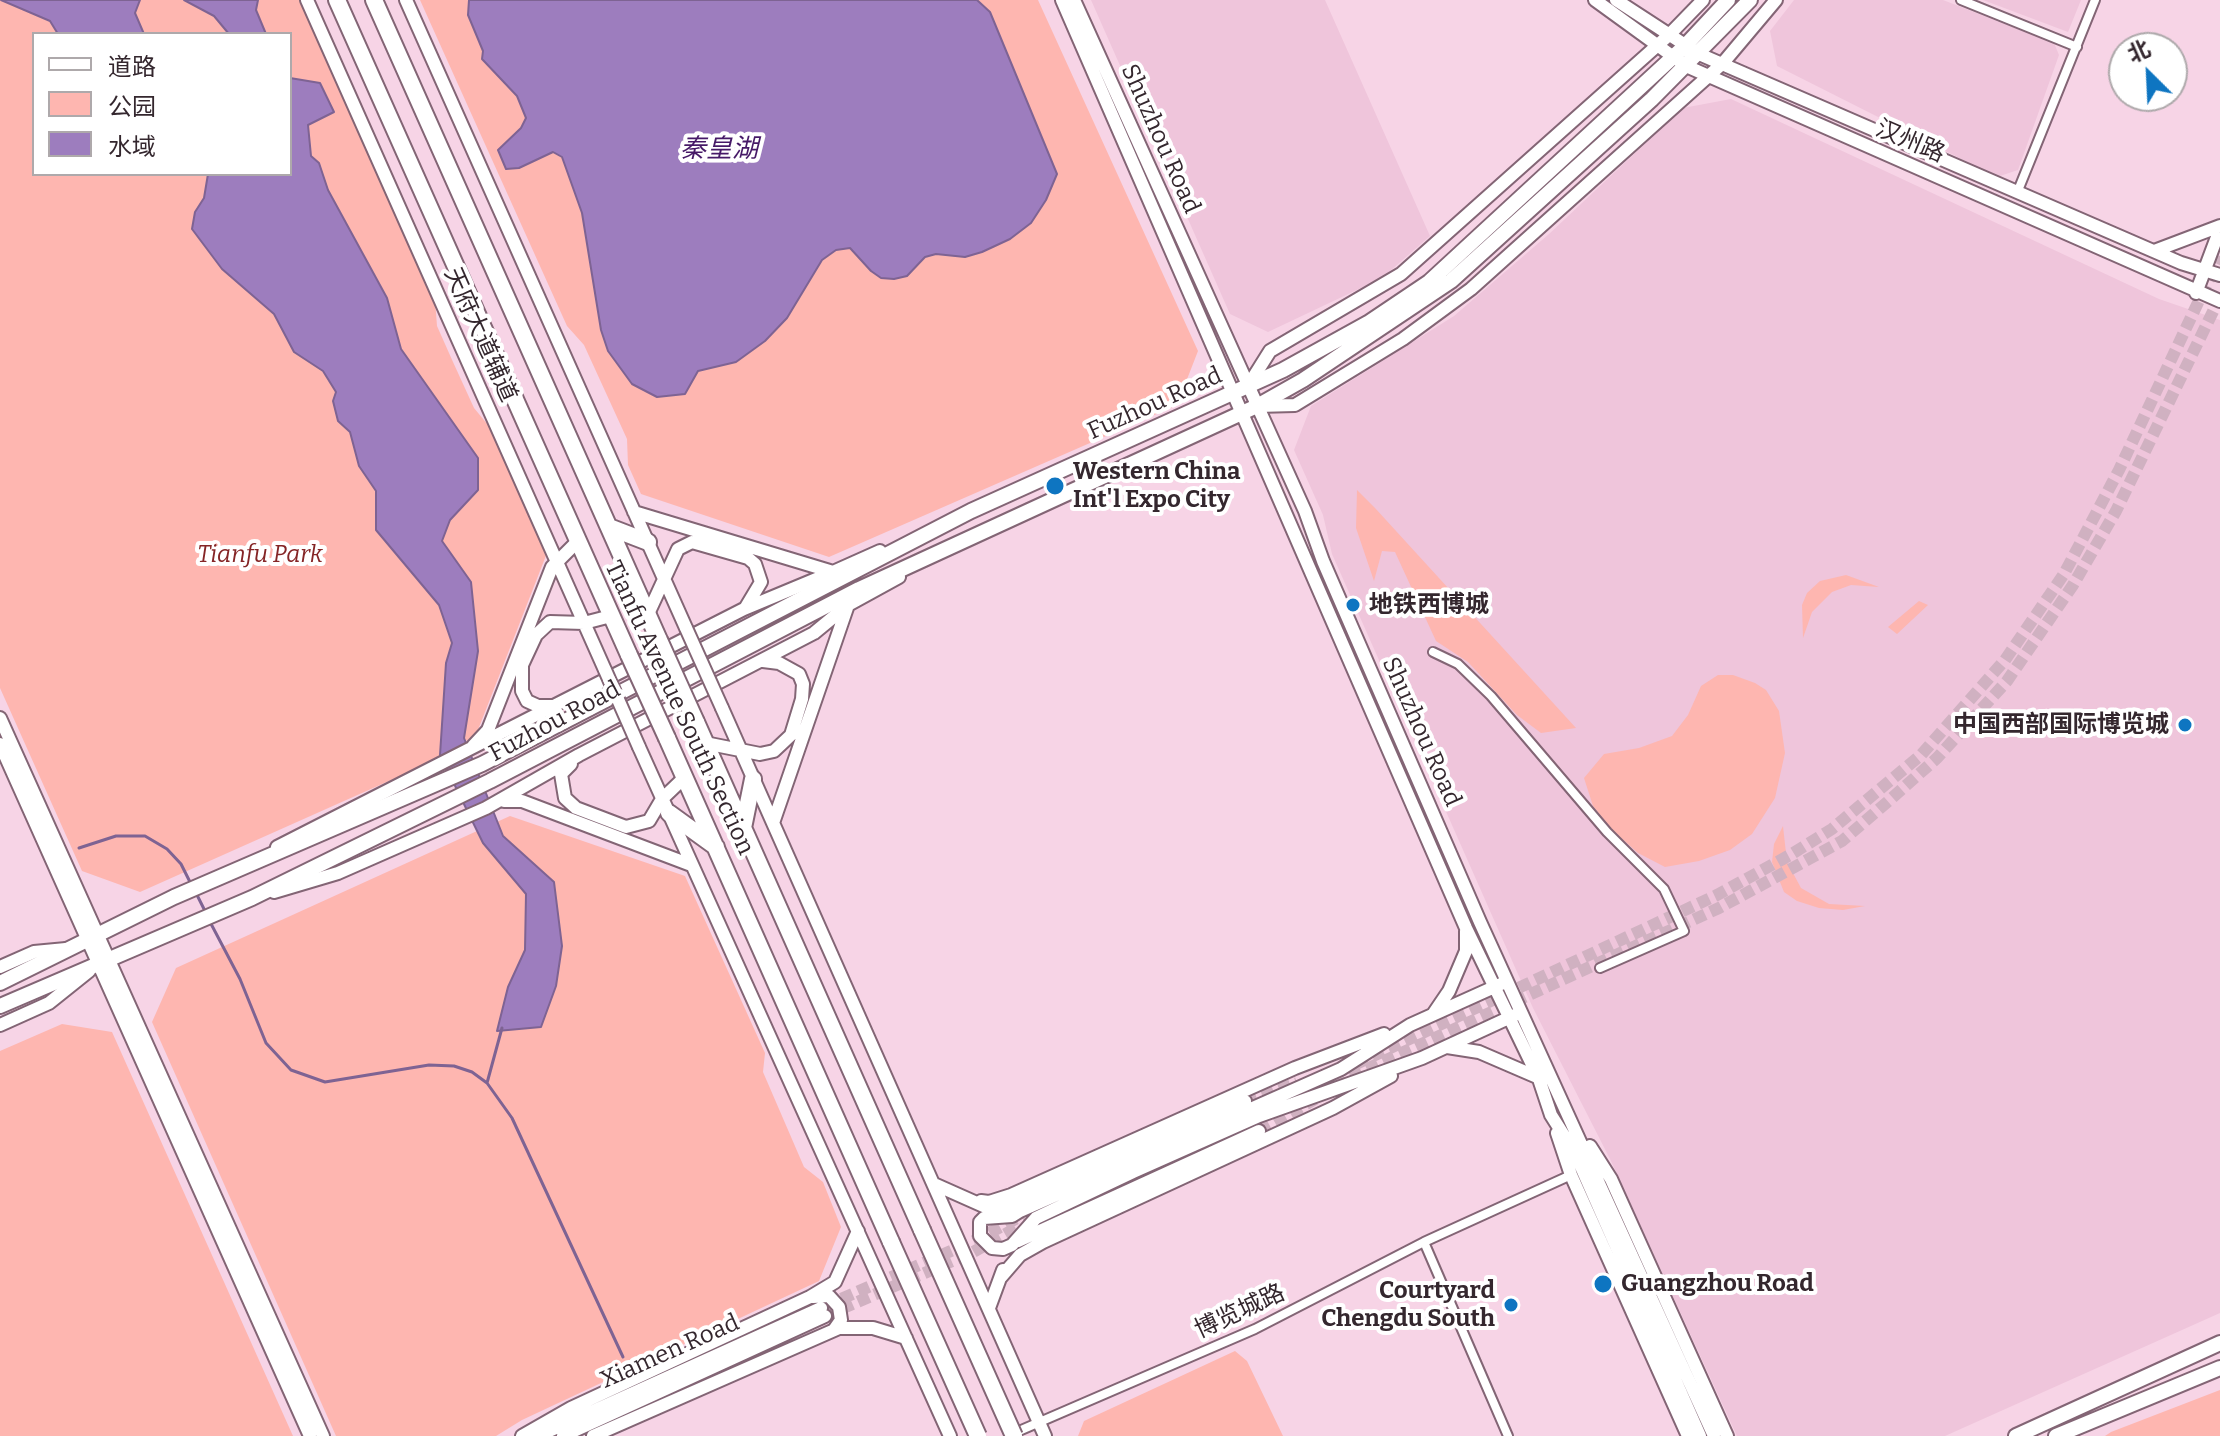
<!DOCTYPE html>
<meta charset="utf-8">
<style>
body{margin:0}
#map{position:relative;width:2220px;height:1436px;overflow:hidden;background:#f7d4e6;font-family:Bitter,"Noto Sans SC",serif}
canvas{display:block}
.legend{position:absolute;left:32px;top:32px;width:260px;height:144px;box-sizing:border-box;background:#fff;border:2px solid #aea9ab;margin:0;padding:10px 14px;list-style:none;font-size:24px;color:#34272e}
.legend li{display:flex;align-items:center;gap:16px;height:40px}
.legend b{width:40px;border:2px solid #aea9ab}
.north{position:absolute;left:2108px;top:32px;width:80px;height:80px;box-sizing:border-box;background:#fff;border:2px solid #aea9ab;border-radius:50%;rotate:336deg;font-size:22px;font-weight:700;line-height:32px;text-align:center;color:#34272e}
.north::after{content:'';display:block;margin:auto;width:28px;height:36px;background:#0e75c1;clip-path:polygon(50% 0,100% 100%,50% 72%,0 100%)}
</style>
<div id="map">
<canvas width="2220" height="1436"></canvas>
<ul class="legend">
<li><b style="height:10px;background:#fff"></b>道路</li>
<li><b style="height:22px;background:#feb6b0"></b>公园</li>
<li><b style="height:22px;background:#9d7dbe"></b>水域</li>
</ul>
<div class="north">北</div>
</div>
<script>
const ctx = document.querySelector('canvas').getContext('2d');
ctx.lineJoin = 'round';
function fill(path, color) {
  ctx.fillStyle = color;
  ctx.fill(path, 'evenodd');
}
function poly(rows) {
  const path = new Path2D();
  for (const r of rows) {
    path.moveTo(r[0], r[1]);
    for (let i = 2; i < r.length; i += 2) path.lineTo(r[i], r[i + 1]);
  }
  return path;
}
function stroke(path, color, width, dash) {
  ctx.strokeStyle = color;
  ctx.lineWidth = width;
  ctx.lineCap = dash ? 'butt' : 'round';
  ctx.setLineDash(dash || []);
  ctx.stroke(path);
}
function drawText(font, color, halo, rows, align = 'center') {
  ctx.font = font + ' Bitter,"Noto Sans SC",serif';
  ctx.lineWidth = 8;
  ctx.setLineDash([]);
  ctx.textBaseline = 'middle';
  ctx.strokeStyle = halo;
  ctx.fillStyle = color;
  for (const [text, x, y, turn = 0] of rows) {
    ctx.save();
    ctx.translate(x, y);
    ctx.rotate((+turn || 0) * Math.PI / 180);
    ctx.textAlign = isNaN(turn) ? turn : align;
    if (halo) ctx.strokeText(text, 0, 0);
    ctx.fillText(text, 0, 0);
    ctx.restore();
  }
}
fill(poly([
 [1091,0,1325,0,1430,236,1382,278,1268,332,1230,314],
 [1794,0,1943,0,2054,43,2059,55,2018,170,1997,177,1777,66,1770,31],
 [1983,0,2081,0,2068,32],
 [1731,99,2159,299,2220,320,2220,1313,1945,1436,1737,1436,1610,1159,1533,1008,1332,554,1323,515,1294,450,1311,406,1454,316,1549,234,1683,108]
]), '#efc5db');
fill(poly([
 [0,0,300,0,435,300,437,326,453,362,474,408,493,431,547,553,476,735,427,764,140,892,82,871,0,688],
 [34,34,290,34,290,174,34,174],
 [420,0,1038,0,1198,351,1177,405,829,557,641,494,628,465,627,439,584,345,567,326],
 [1357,490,1375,508,1576,728,1541,733,1517,715,1468,662,1436,641,1395,552,1382,551,1374,581,1356,528],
 [1846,575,1879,587,1851,585,1832,592,1812,612,1803,638,1802,605,1807,593,1820,581],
 [1919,601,1928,605,1897,634,1888,627],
 [1718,675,1733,675,1755,683,1766,690,1779,711,1785,753,1775,798,1752,834,1730,850,1699,861,1665,867,1638,853,1611,829,1593,806,1584,778,1604,754,1639,748,1672,736,1688,715,1701,686],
 [510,816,685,876,765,1053,763,1072,804,1167,823,1182,841,1227,819,1281,522,1420,496,1436,336,1436,152,1022,176,968],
 [1783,826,1787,862,1801,888,1829,904,1865,906,1843,910,1819,908,1797,901,1784,892,1772,862,1774,844],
 [62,1024,112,1032,293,1436,0,1436,0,1051],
 [1235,1351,1247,1361,1283,1436,1078,1436,1084,1421],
 [2220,1390,2220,1436,2105,1436,2111,1432]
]), '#feb6b0');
const water = poly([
 [1,0,140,0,135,13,144,34,58,34,50,21,1,0],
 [184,0,258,0,256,10,266,34,229,34,214,16,184,0],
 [469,0,977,0,990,12,1057,174,1046,200,1031,223,1010,239,982,252,965,257,936,254,925,257,907,276,894,279,881,278,871,271,850,248,836,250,822,260,787,318,765,341,736,362,698,371,685,394,657,397,632,384,608,351,601,330,582,213,562,157,553,152,519,168,506,169,498,150,521,128,526,118,517,96,482,59,483,51,468,15,469,0],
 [290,78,320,83,334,112,308,125,311,156,319,163,328,190,387,298,401,349,478,458,478,490,450,520,442,541,471,582,478,651,464,738,503,836,554,882,562,946,556,986,541,1027,497,1031,508,987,525,950,526,894,483,843,440,755,446,663,452,643,439,605,376,530,376,491,359,466,350,432,338,421,333,401,336,392,323,371,294,352,274,314,222,269,192,229,195,212,204,198,208,174,290,174,290,78]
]);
fill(water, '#9d7dbe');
stroke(water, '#7e6393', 2);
stroke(poly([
 [79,848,116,836,145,836,167,849,181,864,191,884],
 [195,891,206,913],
 [209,920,240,979,266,1043,291,1070,325,1082,429,1065,454,1066,472,1072,487,1083,512,1118,623,1357],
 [487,1083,502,1028]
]), '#7e6393', 3);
stroke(poly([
 [1356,1064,1717,895,1790,855,1832,829,1921,755,2005,660,2064,574,2119,470,2220,256],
 [1334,1084,1719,908,1842,841,1892,798,1937,758,2007,681,2073,585,2116,511,2220,297],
 [1245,1101,1297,1083],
 [1259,1131,1315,1099],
 [825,1306,974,1241,1023,1215],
 [825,1316,973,1252,1018,1227]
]), '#d0b1c1', 12, [12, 6]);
const street = poly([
 [1961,0,2077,47],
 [2017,193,2095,0],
 [1433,652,1458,664,1491,696,1607,832,1664,889,1684,931,1600,968],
 [1424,1242,1508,1436],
 [1012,1434,1255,1329,1424,1242,1571,1175]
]);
const secondary = poly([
 [307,0,605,670],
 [406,0,686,628],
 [1062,0,1466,928,1539,1079,1551,1115,1575,1153,1700,1436],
 [1074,0,1305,511,1323,561,1480,922,1714,1436],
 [1595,0,1686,66,2220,301],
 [1616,0,1699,54,2181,263,2220,275],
 [2154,251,2220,226],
 [2196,293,2220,229],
 [1248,386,1270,351,1401,274,1669,35,1703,0],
 [1257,406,1295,405,1403,339,1471,289,1723,63,1776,0],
 [634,512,833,572,880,551],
 [648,614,678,549,692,542,748,558,755,564,761,582,746,607],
 [556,706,538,706,527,701,522,691,522,665,536,635,550,622,584,623,611,616],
 [722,708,1045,1436],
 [0,718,323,1436],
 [705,743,760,754,774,751,791,735,802,699,803,684,799,674,779,663,763,661],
 [0,744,310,1436],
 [473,746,488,730,552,567,577,542],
 [639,747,950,1436],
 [571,764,561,774,565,798,576,808,626,827,649,821,662,799,685,777],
 [504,801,522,801,691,865],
 [773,823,848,605,899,577],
 [277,847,744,609,833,572],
 [274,892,338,873,486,808,579,755,814,633,848,605],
 [0,967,34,952,66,949],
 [1434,1013,1449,991,1466,951,1466,931],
 [0,1025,49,1003,89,971],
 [1447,1047,1479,1052,1537,1077],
 [1557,1133,1571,1175,1688,1436],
 [1590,1146,1611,1179,1727,1436],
 [934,1184,988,1208,1020,1211,1341,1069,1410,1025,1501,984],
 [981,1201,989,1202,1011,1195,1295,1068,1384,1034],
 [1002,1206,1041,1194,1245,1101],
 [1020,1211,1012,1216,984,1218,980,1222,980,1236,992,1248,1003,1249,1012,1245,1036,1218,1133,1172,1259,1116,1422,1058,1515,1015],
 [1018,1241,1259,1131],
 [1001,1277,1020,1255,1043,1242,1333,1108,1391,1076],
 [813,1297,829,1296,839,1307,841,1320,834,1330],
 [989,1308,1003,1270],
 [522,1436,571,1408,810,1297,835,1282,858,1231],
 [538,1436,821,1308],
 [563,1436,825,1316],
 [593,1436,839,1328,873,1328,906,1338]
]);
const primary = poly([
 [0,983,174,897,482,764,971,511,1283,370,1368,323,1429,282,1685,46,1728,0],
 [0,1006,252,898,490,781,859,589,1257,406,1303,380,1451,281,1652,99,1750,0],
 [2016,1436,2220,1343],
 [2056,1436,2220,1368]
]);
const highway = poly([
 [337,0,629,655],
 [374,0,659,640],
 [609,527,648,542],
 [696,722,922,1230],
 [667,738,891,1242],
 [669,813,716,847],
 [743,828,753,779]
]);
stroke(street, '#836575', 12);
stroke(secondary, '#836575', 16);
stroke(primary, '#836575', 18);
stroke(highway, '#836575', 20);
stroke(street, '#fff', 8);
stroke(secondary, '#fff', 12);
stroke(primary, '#fff', 14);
stroke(highway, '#fff', 16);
const secondaryBridge = poly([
 [686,628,722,708],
 [605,670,639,747]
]);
const highwayBridge = poly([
 [659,640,696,722],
 [629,655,667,738],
 [922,1230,1014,1436],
 [891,1242,978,1436]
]);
stroke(secondaryBridge, '#836575', 16, []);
stroke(highwayBridge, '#836575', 20, []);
stroke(secondaryBridge, '#fff', 12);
stroke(highwayBridge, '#fff', 16);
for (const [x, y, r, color] of [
 [1055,486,10,"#0e75c1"],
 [1353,605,8,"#0e75c1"],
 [2185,725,8,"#0e75c1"],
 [1603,1284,10,"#0e75c1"],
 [1511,1305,8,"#0e75c1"]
]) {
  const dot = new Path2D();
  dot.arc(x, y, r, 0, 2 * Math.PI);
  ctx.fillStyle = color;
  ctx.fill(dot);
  stroke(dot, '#fff', 3);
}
drawText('24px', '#34272e', '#fff', [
 ["Shuzhou Road",1160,139,66],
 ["汉州路",1910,142,23],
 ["天府大道辅道",480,335,66],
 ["Fuzhou Road",1155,404,-24],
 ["Tianfu Avenue South Section",679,708,65],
 ["Fuzhou Road",555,722,-28],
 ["Shuzhou Road",1421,732,66],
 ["博览城路",1240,1312,-25],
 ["Xiamen Road",670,1352,-24]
]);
drawText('bold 24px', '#34272e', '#fff', [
 ["Western China",1073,472],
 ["Int'l Expo City",1073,500],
 ["地铁西博城",1369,605],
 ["中国西部国际博览城",2169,725,"right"],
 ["Guangzhou Road",1621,1284],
 ["Courtyard",1495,1291,"right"],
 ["Chengdu South",1495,1319,"right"]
], 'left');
drawText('italic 24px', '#852526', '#fff', [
 ["Tianfu Park",260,555]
]);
drawText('italic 26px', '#461967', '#fff', [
 ["秦皇湖",719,150]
]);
</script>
